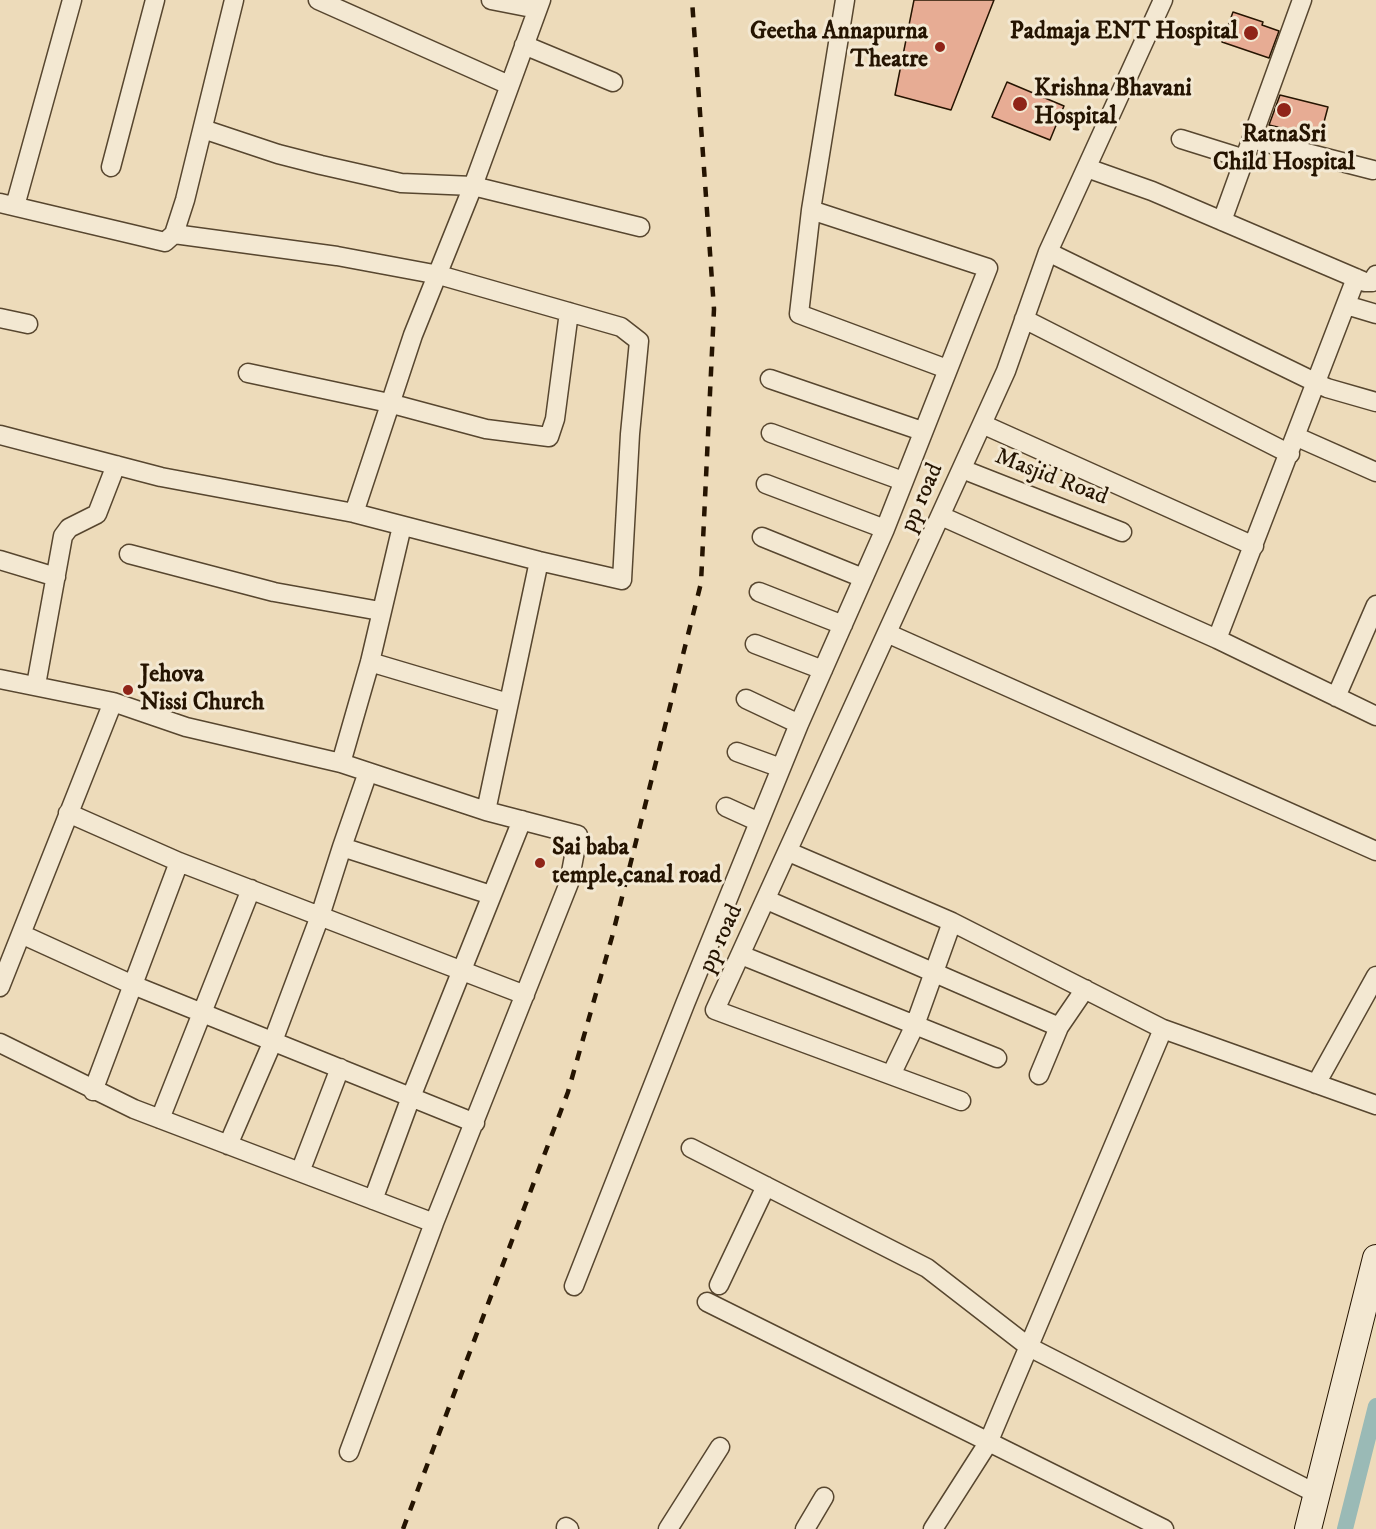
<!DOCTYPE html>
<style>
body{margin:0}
canvas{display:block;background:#eddbba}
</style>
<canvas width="1376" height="1529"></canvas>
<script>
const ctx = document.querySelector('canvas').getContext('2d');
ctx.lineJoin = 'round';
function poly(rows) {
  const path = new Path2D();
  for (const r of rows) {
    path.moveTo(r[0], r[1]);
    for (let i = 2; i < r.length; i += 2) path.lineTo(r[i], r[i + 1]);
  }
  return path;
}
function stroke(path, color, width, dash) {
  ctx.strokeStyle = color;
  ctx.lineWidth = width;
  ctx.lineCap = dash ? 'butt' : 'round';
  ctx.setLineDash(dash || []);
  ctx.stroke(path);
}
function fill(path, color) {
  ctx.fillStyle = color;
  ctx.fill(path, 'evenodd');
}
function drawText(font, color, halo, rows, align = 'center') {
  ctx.font = font + ' "IM FELL DW Pica",serif';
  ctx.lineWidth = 6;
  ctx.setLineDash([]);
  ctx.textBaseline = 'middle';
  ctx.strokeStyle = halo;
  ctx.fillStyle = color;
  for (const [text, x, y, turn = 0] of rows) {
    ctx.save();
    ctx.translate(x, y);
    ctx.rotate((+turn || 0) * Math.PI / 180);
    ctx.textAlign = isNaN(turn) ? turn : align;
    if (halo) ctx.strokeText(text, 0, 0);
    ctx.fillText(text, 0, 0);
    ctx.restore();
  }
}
stroke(poly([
 [1345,1529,1376,1406]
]), '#9abab6', 16);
const building = poly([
 [914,0,994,0,951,110,895,95,914,0],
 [1233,12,1263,22,1262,25,1279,31,1269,58,1222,42,1233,12],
 [1007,82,1064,106,1050,140,992,117,1007,82],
 [1280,95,1328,107,1320,137,1269,125,1280,95]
]);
fill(building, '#e7ac94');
stroke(building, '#251401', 1.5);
const minor = poly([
 [318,0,509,85],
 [491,0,537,9],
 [845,0,811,210,799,314,947,369],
 [524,45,613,82],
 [203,129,278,154,321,165,401,183,473,186,640,227],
 [1181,139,1245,159],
 [1252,139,1373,170],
 [111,167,155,0],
 [1087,168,1152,191,1365,282,1372,282,1376,275],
 [0,203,165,242,174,234,185,200,234,0],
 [15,206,72,0],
 [1222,221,1302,0],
 [1048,252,1327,388,1376,402],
 [1346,305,1376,314],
 [0,318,28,324],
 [1024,319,1290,454],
 [248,373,389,403,486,429,549,437,555,419,569,312],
 [770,379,922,431],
 [982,424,1254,546],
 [771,433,903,481],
 [0,435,161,477,354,513,539,561,622,580,630,434,639,341,621,327,439,275,337,256,174,234],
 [1297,437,1376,472],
 [962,469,1122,532],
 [766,484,885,529],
 [354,513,413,335,473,186,541,0],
 [941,516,1217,639,1376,716],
 [762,537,863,578],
 [129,554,274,592,380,611],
 [0,560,56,577],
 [759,592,843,625],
 [889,634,1376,851],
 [1217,639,1356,278],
 [755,644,823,670],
 [370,662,508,703],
 [0,679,113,702,186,727,341,763,486,811,578,835,569,883,434,1223,349,1452],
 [36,685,63,536,69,528,97,514,116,465],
 [1336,697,1376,605],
 [746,699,799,724],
 [737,752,781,768],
 [341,763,370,662,402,526],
 [368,772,342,847,491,895],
 [726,807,759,822],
 [486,811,539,561],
 [68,813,179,862,525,995],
 [789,852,952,922,1163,1029,1376,1105],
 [767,900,1059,1027],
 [21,934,133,985,475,1123],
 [741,955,997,1058],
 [0,987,113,702],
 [0,1043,134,1109,434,1223],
 [891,1075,915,1025,952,922],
 [1039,1075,1059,1027,1085,989],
 [1316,1084,1376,976],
 [93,1091,179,862],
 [961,1101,715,1010,982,424,1006,371,1048,252,1163,0],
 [160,1119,251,889],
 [228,1145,273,1041,320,916,342,847],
 [691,1148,927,1268,1029,1347,1317,1494],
 [300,1172,340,1068],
 [373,1200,411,1097,522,820],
 [719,1285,766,1186],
 [574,1286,685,1004,799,724,885,529,988,268,811,210],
 [707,1302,1164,1529],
 [566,1527,569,1529],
 [668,1529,720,1447],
 [805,1529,824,1497],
 [933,1529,988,1443,1163,1029]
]);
const secondary = poly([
 [1308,1529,1376,1258]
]);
stroke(minor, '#57462f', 21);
stroke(secondary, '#251401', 28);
stroke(minor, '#f3e8d2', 18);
stroke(secondary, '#f3e8d2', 26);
stroke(poly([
 [403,1529,568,1092,612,937,701,583,714,309,692,0]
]), '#251401', 4.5, [10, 10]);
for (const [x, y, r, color] of [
 [1251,33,8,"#8f2418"],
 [940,47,6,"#8f2418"],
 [1020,104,8,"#8f2418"],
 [1284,110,8,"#8f2418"],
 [128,690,6,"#8f2418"],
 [540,863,6,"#8f2418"]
]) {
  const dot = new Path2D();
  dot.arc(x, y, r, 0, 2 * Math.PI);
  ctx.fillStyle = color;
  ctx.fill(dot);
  stroke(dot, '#f3e8d2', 2);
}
drawText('bold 24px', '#251401', '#f3e8d2', [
 ["Geetha Annapurna",928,33,"right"],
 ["Theatre",928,61,"right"],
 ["Padmaja ENT Hospital",1238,33,"right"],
 ["Krishna Bhavani",1034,90],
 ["Hospital",1034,118],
 ["RatnaSri",1284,136,"center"],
 ["Child Hospital",1284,164,"center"],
 ["Jehova",140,676],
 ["Nissi Church",140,704],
 ["Sai baba",552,849],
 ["temple,canal road",552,877]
], 'left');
drawText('24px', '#251401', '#f3e8d2', [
 ["Masjid Road",1051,478,21],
 ["pp road",923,498,-66],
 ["pp road",722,939,-65]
]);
</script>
